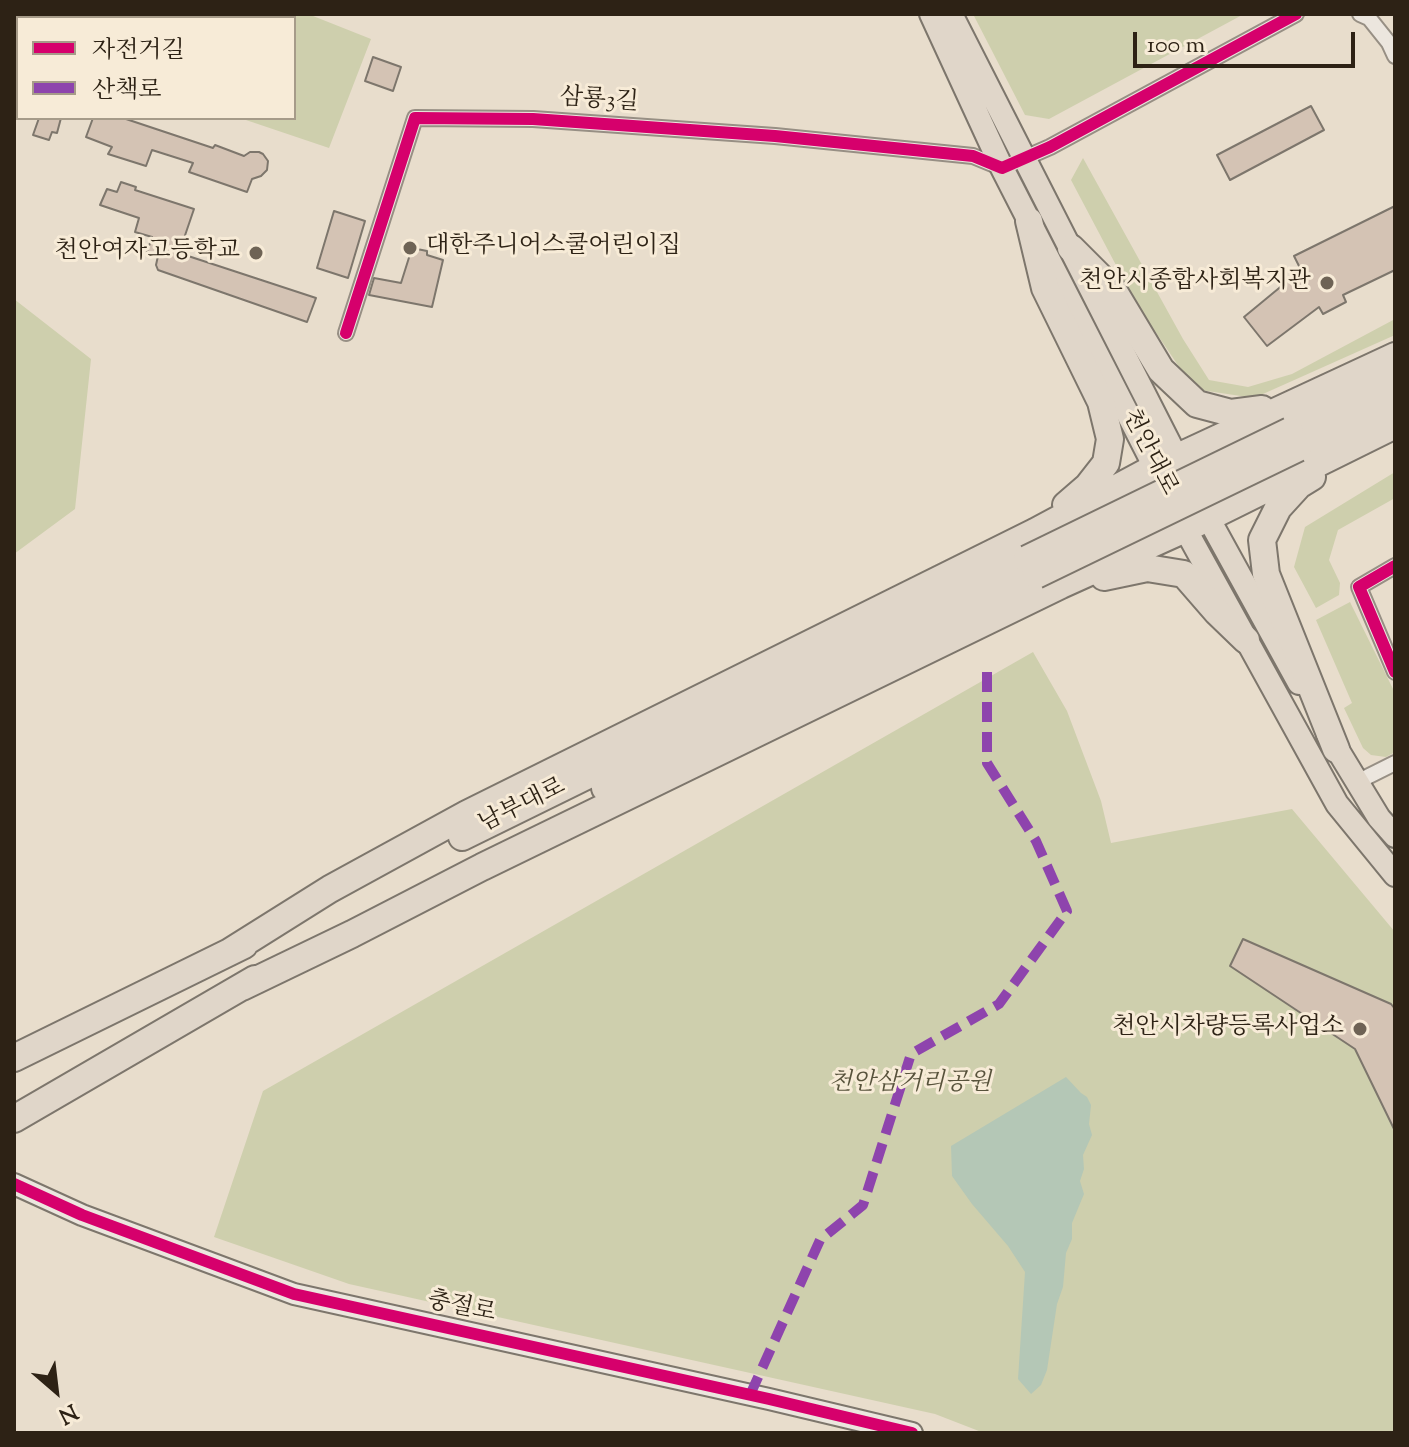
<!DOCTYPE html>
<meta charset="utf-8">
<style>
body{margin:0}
#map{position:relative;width:1409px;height:1447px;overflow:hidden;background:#e8ddcc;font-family:"Sorts Mill Goudy","Noto Serif KR",serif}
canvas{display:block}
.frame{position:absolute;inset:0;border:16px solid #2d2215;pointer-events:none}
.legend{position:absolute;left:16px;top:16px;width:280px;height:104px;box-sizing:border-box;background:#f7ebd7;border:2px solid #a69b89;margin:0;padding:10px 14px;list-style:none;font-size:24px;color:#2d2215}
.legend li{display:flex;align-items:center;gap:16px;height:40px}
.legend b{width:40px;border:2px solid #a69b89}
.north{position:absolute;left:16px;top:1351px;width:80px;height:80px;-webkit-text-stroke:6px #f7ebd7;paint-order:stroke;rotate:152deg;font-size:22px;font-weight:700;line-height:32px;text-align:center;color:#2d2215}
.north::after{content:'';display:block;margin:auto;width:28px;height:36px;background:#2d2215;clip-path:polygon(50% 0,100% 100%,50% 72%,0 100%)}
.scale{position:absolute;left:1133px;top:32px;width:222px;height:36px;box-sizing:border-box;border:4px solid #2d2215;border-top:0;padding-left:10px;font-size:24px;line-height:28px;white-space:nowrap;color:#2d2215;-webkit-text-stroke:6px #f7ebd7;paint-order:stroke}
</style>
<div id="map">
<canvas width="1409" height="1447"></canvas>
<div class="frame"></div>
<ul class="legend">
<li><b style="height:10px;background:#d6006c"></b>자전거길</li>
<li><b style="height:10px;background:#8e44ad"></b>산책로</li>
</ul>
<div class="north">N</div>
<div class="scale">100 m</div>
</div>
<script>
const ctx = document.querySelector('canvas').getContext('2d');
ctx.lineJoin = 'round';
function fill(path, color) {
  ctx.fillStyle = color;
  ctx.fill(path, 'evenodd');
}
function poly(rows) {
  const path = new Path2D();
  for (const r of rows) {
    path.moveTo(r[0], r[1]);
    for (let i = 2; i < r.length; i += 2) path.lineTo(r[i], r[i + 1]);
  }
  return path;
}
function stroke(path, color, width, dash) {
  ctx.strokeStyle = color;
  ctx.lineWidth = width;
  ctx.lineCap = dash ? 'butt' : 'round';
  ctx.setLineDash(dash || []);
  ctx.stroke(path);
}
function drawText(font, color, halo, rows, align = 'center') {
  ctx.font = font + ' "Sorts Mill Goudy","Noto Serif KR",serif';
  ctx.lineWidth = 6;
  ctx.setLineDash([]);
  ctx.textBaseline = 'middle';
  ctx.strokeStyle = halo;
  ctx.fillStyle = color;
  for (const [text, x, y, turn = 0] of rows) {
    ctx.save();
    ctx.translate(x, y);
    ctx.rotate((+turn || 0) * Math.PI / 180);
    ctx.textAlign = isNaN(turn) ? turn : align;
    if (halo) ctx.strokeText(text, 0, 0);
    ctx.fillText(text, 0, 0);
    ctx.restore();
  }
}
fill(poly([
 [161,14,308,14,371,39,329,148,240,118,294,118,294,18,159,18],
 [973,14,1244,14,1049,119,1025,115],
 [1083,158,1183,339,1209,380,1248,387,1292,374,1395,319,1395,335,1254,398,1194,389,1136,303,1071,180],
 [14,299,91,359,75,509,14,554],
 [1395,472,1395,498,1338,530,1329,560,1340,583,1339,595,1316,608,1294,567,1305,527],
 [1350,602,1395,693,1395,752,1386,757,1371,755,1363,748,1344,708,1352,703,1316,620],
 [1033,652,1067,711,1101,801,1111,843,1292,809,1395,932,1395,1433,984,1433,935,1414,349,1284,214,1237,263,1091]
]), '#cecfad');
fill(poly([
 [1066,1077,1081,1093,1087,1097,1091,1105,1089,1124,1092,1135,1083,1155,1084,1169,1080,1181,1084,1194,1072,1223,1072,1239,1066,1253,1063,1287,1057,1304,1047,1370,1041,1385,1031,1394,1018,1379,1025,1272,1008,1246,972,1204,952,1176,951,1146]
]), '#b4c7b6');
const building = poly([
 [373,57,401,67,393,91,365,81,373,57],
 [1311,106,1324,130,1230,180,1217,155,1311,106],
 [39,118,61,118,57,133,52,132,49,140,33,135,39,118],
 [93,118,123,118,213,148,215,145,244,156,250,152,259,152,263,154,268,161,267,170,261,176,252,179,247,192,189,172,193,163,152,150,146,166,108,154,112,147,86,137,93,118],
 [121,182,136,187,135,190,194,209,179,253,316,298,307,322,158,270,156,265,158,256,147,252,152,237,135,232,139,218,100,205,107,189,117,192,121,182],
 [1395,206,1395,270,1343,295,1346,302,1323,314,1319,307,1267,346,1244,317,1301,270,1294,256,1395,206],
 [334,211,365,221,348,278,317,268,334,211],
 [412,248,427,251,427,255,443,260,432,307,369,295,374,278,401,283,412,248],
 [1243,939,1391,1004,1395,1009,1395,1131,1355,1049,1230,966,1243,939]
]);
fill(building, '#d4c3b4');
stroke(building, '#7d766c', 2);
const street = poly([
 [1360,14,1369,18,1389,43,1395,56],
 [346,333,415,118,533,119,775,136,973,156,1002,168,1050,147,1296,14],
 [1395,566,1359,587,1395,672],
 [1357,782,1395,763]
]);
const secondary = poly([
 [14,1184,82,1215,294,1294,769,1399,912,1433]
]);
const primary = poly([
 [931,14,1002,168,1163,483],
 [951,14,1184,472],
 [1200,503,1299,683],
 [1177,514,1337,804,1395,875],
 [1328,734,1379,818,1395,836]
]);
const highway = poly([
 [1029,221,1045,288,1101,402,1110,439,1106,463,1088,486,1066,505],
 [1071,248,1113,290,1161,370,1197,404,1231,413,1262,409],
 [1290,431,1395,380],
 [1298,448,1395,401],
 [1312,477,1299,485,1278,508,1262,540,1266,574,1336,749],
 [1104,577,1147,568,1184,574,1217,612,1246,640],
 [605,788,1036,575],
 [462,837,1027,559],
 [228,953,330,889,467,814,1035,532,1156,467,1395,356],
 [242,987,352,934,482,867,1061,585,1185,529,1395,425],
 [14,1058,244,945],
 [14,1119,255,979]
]);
stroke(street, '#978f84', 18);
stroke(secondary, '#7d766c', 24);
stroke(primary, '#7d766c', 26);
stroke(highway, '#7d766c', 30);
stroke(street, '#ece6de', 14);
stroke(secondary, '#ece6de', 20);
stroke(primary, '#e0d6c9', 22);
stroke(highway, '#e0d6c9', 26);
const highwayBridge = poly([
 [1027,559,1290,431],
 [1036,575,1298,448]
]);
stroke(highwayBridge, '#7d766c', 30, []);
stroke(highwayBridge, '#e0d6c9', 26);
stroke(poly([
 [750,1395,820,1240,863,1205,911,1054,999,1004,1067,911,1036,841,987,763,987,664]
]), '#8e44ad', 10, [20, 10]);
stroke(poly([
 [346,333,415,118,533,119,775,136,973,156,1002,168,1050,147,1296,14],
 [1395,566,1359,587,1395,672],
 [14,1184,82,1215,294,1294,769,1399,912,1433]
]), '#d6006c', 12);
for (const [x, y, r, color] of [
 [410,248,8,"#6e6355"],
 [256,253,8,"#6e6355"],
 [1327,283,8,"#6e6355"],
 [1360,1029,8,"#6e6355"]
]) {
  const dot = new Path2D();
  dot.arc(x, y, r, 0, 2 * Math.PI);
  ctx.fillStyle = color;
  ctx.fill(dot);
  stroke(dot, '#f7ebd7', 3);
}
drawText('24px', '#2d2215', '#f7ebd7', [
 ["삼룡3길",599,102,4],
 ["천안대로",1148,453,63],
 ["남부대로",523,807,-26],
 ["충절로",461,1309,12]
]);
drawText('24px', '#2d2215', '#f7ebd7', [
 ["대한주니어스쿨어린이집",426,248,"left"],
 ["천안여자고등학교",240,253],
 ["천안시종합사회복지관",1311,283],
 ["천안시차량등록사업소",1344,1029]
], 'right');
drawText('italic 24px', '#57523b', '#f7ebd7', [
 ["천안삼거리공원",910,1085]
]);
</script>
